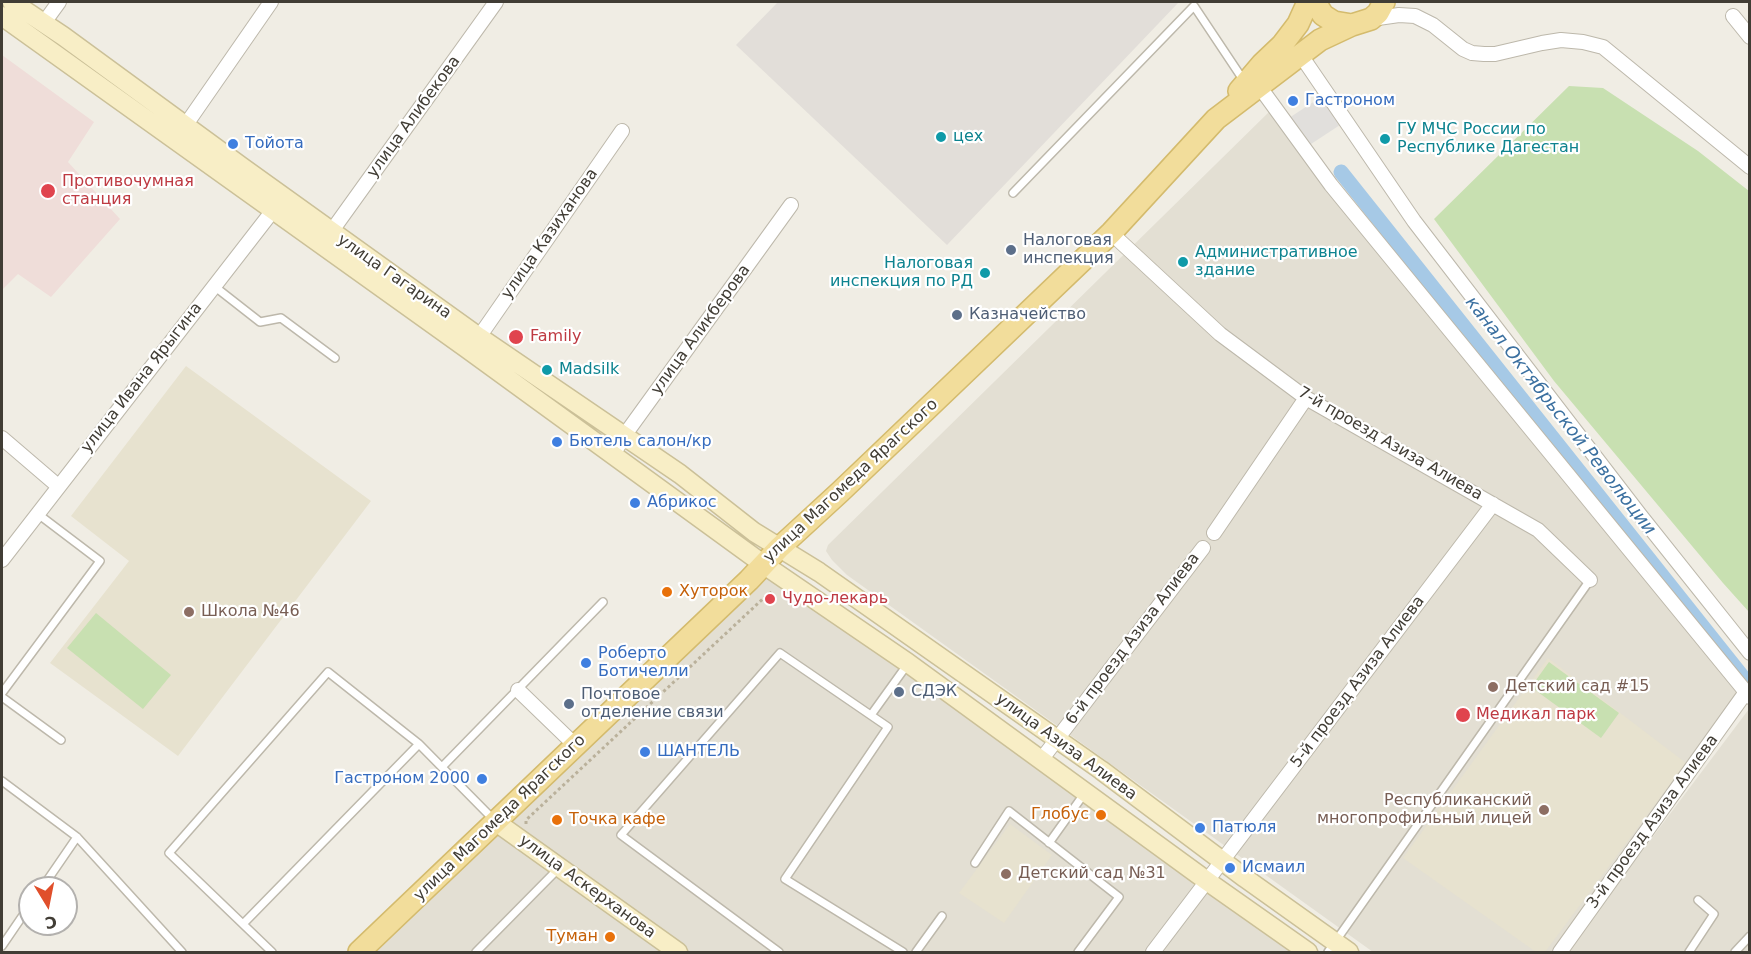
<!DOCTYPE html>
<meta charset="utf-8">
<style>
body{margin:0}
#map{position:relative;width:1751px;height:954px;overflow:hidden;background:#f0ede4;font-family:"DejaVu Sans",sans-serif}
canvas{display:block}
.frame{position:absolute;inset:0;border:3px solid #413d35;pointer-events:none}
.north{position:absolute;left:18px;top:876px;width:60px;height:60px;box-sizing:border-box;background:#fff;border:2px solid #b3b1ae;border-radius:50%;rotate:170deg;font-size:16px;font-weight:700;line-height:24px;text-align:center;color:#413d35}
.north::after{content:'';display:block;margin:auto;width:21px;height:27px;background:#e04f2b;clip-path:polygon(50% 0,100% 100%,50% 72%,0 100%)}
</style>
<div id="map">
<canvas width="1751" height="954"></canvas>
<div class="frame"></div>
<div class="north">С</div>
</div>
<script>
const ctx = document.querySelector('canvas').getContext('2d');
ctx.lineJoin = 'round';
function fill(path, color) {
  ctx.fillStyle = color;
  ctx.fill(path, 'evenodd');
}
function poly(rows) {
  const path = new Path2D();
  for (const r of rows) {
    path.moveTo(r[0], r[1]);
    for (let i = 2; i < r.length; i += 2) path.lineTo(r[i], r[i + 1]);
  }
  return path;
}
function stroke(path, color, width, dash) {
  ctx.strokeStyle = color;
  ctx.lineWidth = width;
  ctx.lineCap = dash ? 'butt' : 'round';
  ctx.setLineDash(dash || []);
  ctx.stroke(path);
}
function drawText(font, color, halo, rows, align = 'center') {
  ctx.font = font + ' "DejaVu Sans",sans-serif';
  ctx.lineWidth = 4.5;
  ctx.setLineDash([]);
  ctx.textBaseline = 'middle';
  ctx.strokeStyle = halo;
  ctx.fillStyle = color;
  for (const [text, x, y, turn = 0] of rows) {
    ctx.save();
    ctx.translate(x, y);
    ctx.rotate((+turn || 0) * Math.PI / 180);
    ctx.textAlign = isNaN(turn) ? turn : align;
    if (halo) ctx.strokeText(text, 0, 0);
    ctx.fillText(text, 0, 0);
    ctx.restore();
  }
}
fill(poly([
 [1271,110,1738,694,1553,952,1373,952,847,575,832,560,826,551,828,545],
 [762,575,785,586,1297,952,373,952],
 [1749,709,1749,952,1566,952]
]), '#e3dfd3');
fill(poly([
 [778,2,1179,2,947,245,736,45]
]), '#e2ded9');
fill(poly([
 [186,366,371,501,178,756,50,663,129,561,71,516],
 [1548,658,1686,763,1545,952,1536,952,1403,858],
 [1010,824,1052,855,1004,923,959,893]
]), '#e7e2cf');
fill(poly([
 [2,55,94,122,68,162,120,219,51,297,18,274,2,290]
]), '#efddd9');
fill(poly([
 [1569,86,1603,88,1698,151,1749,191,1749,612,1723,583,1554,381,1434,219],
 [96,613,171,675,143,709,67,648],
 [1549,662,1619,713,1601,738,1531,687]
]), '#c8e0b1');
fill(poly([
 [1324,95,1343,123,1308,146,1289,118]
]), '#e1dfdc');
stroke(poly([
 [1341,172,1750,686]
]), '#a6c9e6', 15);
const service = poly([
 [1013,193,1194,6,1244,81],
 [214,286,260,322,281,318,335,358],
 [2,693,100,561,38,514],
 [2,697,61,740],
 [871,715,907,665],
 [419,744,493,819],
 [442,767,603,602],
 [2,781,77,837,182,952],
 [1049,843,1084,794],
 [975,863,1009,811,1119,897,1078,952],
 [42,888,77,837],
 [243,924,419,744,328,672,169,853,272,952],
 [2,946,30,905],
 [476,952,558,869],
 [779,952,621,835,780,653,888,727,785,879,903,952],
 [916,952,942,916],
 [1328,952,1590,580],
 [1689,952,1714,914,1698,900],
 [1735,952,1750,936]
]);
const minor = poly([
 [1733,16,1750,37],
 [1371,19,1399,15,1415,16,1433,25,1463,49,1472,53,1484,54,1495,54,1542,43,1561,40,1583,42,1603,47,1750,167],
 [43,24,59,2],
 [1300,54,1414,221,1640,515,1750,653],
 [1259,86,1331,185,1750,697],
 [185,126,271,2],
 [331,232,496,2],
 [1111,233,1220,334,1306,398,1538,530,1590,580],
 [479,337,622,131],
 [2,438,58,486],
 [613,455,624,436,791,205],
 [1214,533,1306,398],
 [2,560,278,204],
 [518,690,576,746],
 [1041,760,1203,548],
 [1153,952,1493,504],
 [1560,952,1746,692]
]);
const secondary = poly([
 [12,2,63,36,242,167,479,337,680,474,754,532,819,572,1101,770,1245,878,1349,952],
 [2,16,466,348,763,564,908,663,1207,881,1308,952],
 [496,822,678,952]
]);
const primary = poly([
 [1315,2,1323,15,1334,22,1352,25,1371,19,1378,13,1384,2],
 [1239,91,1262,64,1282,45,1298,24,1308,2],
 [359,952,749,580,779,548,840,492,1111,233,1216,119,1320,40,1352,25]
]);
stroke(service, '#bdb8ab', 10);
stroke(minor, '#bdb8ab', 16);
stroke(secondary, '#cbc098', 21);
stroke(primary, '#d4bb6d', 24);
stroke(poly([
 [526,824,526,820,767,595,774,591]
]), '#bab19b', 3, [3, 3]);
stroke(service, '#fff', 7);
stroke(minor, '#fff', 14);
stroke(secondary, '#f8eec6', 18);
stroke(primary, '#f2dd9b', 21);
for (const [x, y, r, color] of [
 [1293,101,6,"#3f7fe0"],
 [941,137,6,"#0f9aa8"],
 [1385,139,6,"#0f9aa8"],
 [233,144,6,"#3f7fe0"],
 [48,191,8,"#e0444e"],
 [1011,250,6,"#5c6f8a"],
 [1183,262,6,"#0f9aa8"],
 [985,273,6,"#0f9aa8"],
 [957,315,6,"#5c6f8a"],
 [516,337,8,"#e0444e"],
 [547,370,6,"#0f9aa8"],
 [557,442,6,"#3f7fe0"],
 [635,503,6,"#3f7fe0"],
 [667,592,6,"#e8710a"],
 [770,599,6,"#e0444e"],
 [189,612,6,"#8d6e63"],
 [586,663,6,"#3f7fe0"],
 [1493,687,6,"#8d6e63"],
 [899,692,6,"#5c6f8a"],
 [569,704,6,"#5c6f8a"],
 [1463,715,8,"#e0444e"],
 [645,752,6,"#3f7fe0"],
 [482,779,6,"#3f7fe0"],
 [1544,810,6,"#8d6e63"],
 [1101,815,6,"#e8710a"],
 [557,820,6,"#e8710a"],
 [1200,828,6,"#3f7fe0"],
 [1230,868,6,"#3f7fe0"],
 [1006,874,6,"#8d6e63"],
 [610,937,6,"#e8710a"]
]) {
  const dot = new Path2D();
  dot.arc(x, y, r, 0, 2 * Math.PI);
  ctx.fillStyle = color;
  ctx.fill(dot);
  stroke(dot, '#fff', 2);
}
drawText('16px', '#366cbe', '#fff', [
 ["Гастроном",1305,101],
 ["Тойота",245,144],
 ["Бютель салон/кр",569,442],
 ["Абрикос",647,503],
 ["Роберто",598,654],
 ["Ботичелли",598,672],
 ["ШАНТЕЛЬ",657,752],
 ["Гастроном 2000",470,779,"right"],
 ["Патюля",1212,828],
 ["Исмаил",1242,868]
], 'left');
drawText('16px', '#413d35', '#fff', [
 ["улица Алибекова",414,117,-54],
 ["улица Казиханова",550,234,-55],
 ["улица Гагарина",394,277,35],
 ["улица Аликберова",701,330,-54],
 ["улица Ивана Ярыгина",142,378,-52],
 ["7-й проезд Азиза Алиева",1390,444,30],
 ["улица Магомеда Ярагского",851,481,-43],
 ["6-й проезд Азиза Алиева",1133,639,-53],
 ["5-й проезд Азиза Алиева",1358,682,-53],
 ["улица Азиза Алиева",1066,747,36],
 ["улица Магомеда Ярагского",500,818,-44],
 ["3-й проезд Азиза Алиева",1653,822,-54],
 ["улица Аскерханова",587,887,36]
]);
drawText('16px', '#0d838f', '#fff', [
 ["ГУ МЧС России по",1397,130],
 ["Республике Дагестан",1397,148],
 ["цех",953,137],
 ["Административное",1195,253],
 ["здание",1195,271],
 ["Налоговая",973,264,"right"],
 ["инспекция по РД",973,282,"right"],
 ["Madsilk",559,370]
], 'left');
drawText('16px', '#be3a42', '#fff', [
 ["Противочумная",62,182],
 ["станция",62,200],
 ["Family",530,337],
 ["Чудо-лекарь",782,599],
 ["Медикал парк",1476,715]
], 'left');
drawText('16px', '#4e5e75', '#fff', [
 ["Налоговая",1023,241],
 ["инспекция",1023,259],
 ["Казначейство",969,315],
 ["СДЭК",911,692],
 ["Почтовое",581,695],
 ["отделение связи",581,713]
], 'left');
drawText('16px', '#c56008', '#fff', [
 ["Хуторок",679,592],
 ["Глобус",1089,815,"right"],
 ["Точка кафе",569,820],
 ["Туман",598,937,"right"]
], 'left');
drawText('16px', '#785e54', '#fff', [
 ["Школа №46",201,612],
 ["Детский сад #15",1505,687],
 ["Республиканский",1532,801,"right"],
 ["многопрофильный лицей",1532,819,"right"],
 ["Детский сад №31",1018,874]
], 'left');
drawText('italic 18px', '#3b70a0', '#fff', [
 ["канал Октябрьской Революции",1560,416,52]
]);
</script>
